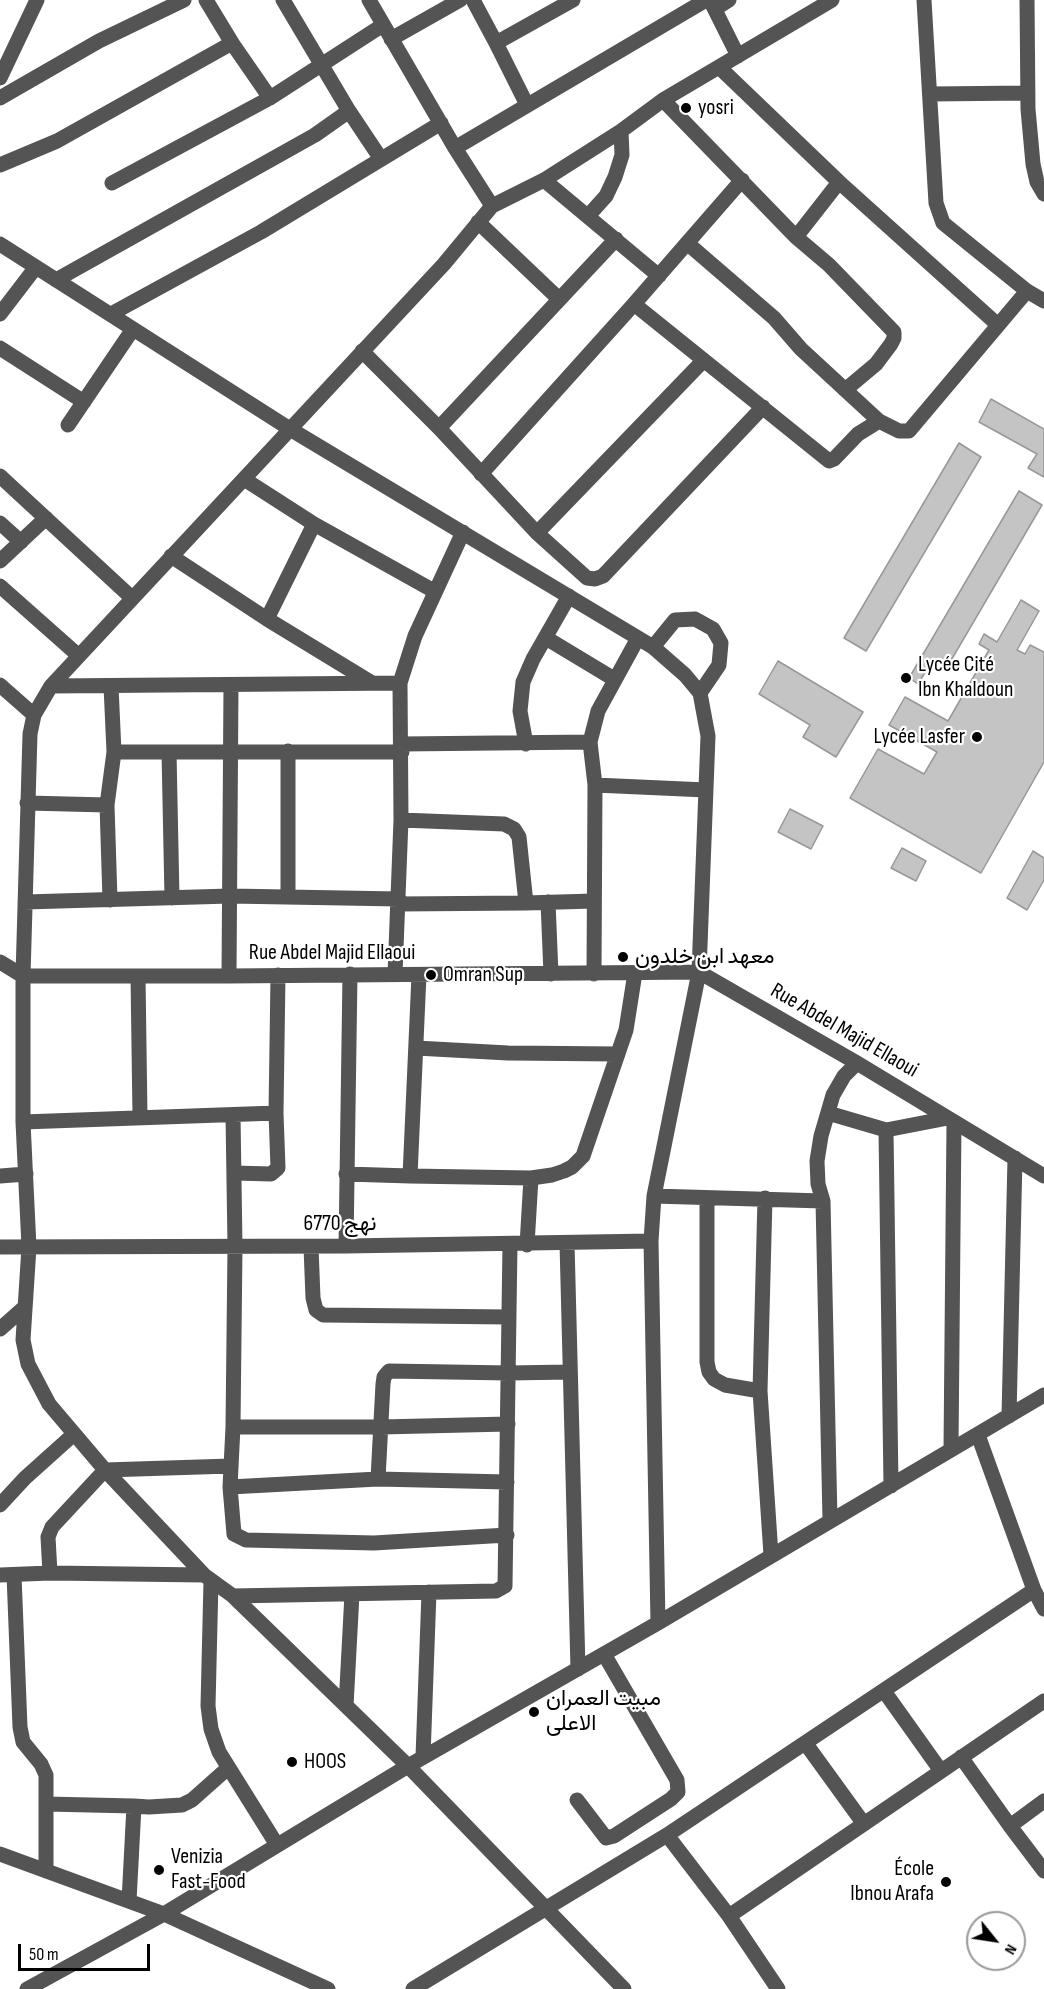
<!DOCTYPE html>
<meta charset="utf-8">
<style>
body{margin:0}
#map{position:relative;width:1044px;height:1989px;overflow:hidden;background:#fff;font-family:"Sofia Sans Condensed",sans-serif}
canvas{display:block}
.north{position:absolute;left:966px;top:1911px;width:60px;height:60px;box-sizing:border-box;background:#fff;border:2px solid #999;border-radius:50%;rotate:120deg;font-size:16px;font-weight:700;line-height:24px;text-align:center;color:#000}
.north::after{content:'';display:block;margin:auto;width:21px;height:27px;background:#000;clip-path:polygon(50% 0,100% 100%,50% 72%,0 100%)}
.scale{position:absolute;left:18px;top:1944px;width:132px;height:27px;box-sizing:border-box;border:3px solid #000;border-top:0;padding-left:8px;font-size:18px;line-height:21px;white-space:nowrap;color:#000;-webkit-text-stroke:4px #fff;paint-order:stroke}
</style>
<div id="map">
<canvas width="1044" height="1989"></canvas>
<div class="north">N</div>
<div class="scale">50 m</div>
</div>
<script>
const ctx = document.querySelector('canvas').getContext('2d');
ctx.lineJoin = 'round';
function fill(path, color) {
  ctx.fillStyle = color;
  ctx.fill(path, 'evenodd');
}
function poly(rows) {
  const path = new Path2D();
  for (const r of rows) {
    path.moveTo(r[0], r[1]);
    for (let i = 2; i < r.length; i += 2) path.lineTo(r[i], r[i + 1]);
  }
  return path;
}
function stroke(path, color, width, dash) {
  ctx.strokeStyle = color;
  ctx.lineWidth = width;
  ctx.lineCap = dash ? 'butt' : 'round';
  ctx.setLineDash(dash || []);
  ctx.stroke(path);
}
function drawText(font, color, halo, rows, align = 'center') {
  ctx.font = font + ' "Sofia Sans Condensed",Vazirmatn,sans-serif';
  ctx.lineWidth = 4.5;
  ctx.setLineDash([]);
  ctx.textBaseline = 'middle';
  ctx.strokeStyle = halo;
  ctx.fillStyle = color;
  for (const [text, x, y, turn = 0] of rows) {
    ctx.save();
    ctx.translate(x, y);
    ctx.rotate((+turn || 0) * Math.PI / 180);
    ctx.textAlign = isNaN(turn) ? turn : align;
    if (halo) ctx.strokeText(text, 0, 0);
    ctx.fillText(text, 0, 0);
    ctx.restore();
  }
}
const building = poly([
 [991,399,1044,429,1044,477,1028,468,1037,454,979,422,991,399],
 [959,443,981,457,866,651,844,638,959,443],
 [1019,491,1042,505,946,669,932,661,918,684,909,678,1019,491],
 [1021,600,1039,611,1017,650,1025,654,1030,645,1044,652,1044,762,981,873,850,798,878,749,924,774,937,752,889,725,905,697,948,721,989,650,979,644,984,634,997,642,1021,600],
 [778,661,863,712,836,757,803,737,810,725,759,694,778,661],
 [790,809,823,826,811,849,778,832,790,809],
 [902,848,926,861,916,881,891,868,902,848],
 [1033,851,1044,858,1044,880,1027,910,1007,898,1033,851]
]);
fill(building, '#c4c4c4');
stroke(building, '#989898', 1.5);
stroke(poly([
 [206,0,232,43],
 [283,0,349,111],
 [369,0,455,148,492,206],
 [473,0,496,43],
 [710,0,738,56],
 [924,0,936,203,943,223,1027,291,1044,301],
 [1027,0,1028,109,1033,164,1037,182,1044,194],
 [715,9,729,0],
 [391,39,460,0],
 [719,67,839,182,998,325],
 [0,78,37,0],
 [930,94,1028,93],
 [0,98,99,41,184,0],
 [663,100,796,237,829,265,894,332,894,338,891,344,876,364,845,390],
 [527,105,496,43,573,0],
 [455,148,706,0],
 [0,165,57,141,232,43,270,98],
 [544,180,659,276],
 [112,183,270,98,383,25],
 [588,216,606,196,615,177,622,155,621,131],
 [478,222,559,299],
 [796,237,839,182],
 [687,243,774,318,801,349,879,421],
 [0,244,290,429,653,647,685,675,700,693,708,736,699,972,654,1196,651,1241,658,1623],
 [56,280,315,135,349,111,381,159],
 [634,304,742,180],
 [0,314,36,267],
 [111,314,261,232,441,123],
 [0,348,84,402],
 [362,351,439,428,537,533,587,578,595,579,603,576,763,407],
 [68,425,133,329],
 [439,428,616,239],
 [481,474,634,304,829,461,834,459,858,434,879,421,899,431,909,431,1027,291],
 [0,476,132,598],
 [244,479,314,524,434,591],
 [0,523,21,542],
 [537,533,703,361],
 [171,556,267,619,372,683],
 [0,561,46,518],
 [0,586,79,656],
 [267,619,314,524],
 [546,638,614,679],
 [653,647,675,620,695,619,713,629,721,643,719,665,700,693],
 [0,685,34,715],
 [51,686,400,683],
 [590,742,598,711,638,638],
 [402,744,590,742,595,785,594,974],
 [526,744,520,711,523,682,533,659,569,596],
 [114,752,402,752],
 [169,752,172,898],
 [595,785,706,790],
 [27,803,107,805],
 [401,820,504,824,514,829,519,837,526,903,593,901],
 [288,896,288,751],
 [110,900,107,805,114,752,111,686],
 [25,902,230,896,399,899],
 [548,902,551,974],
 [399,904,526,903],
 [0,962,23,976,229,976,699,972,857,1063,1044,1176],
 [395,974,401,820,400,683,415,636,463,532],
 [138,976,140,1117],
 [229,976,231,685],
 [416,1048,508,1053,618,1054],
 [828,1113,886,1130,948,1118],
 [233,1115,235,1246,233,1427,230,1487,234,1534,246,1540,374,1543,507,1535],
 [23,1122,276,1113],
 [886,1130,891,1486],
 [234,1173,271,1174,278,1168,276,1113,278,975],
 [346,1174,410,1176,419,975],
 [0,1176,26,1174],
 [410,1176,531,1178],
 [654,1196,823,1201],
 [765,1198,760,1391,771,1555],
 [707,1199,707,1362,709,1372,714,1379,725,1385,760,1391],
 [567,1243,578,1669],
 [527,1245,531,1178,552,1175,564,1171,572,1167,583,1156,626,1030,635,973],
 [346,1246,350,974],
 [0,1247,346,1246,651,1241],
 [311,1247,313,1298,316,1310,323,1315,509,1317],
 [0,1329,25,1307],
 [1009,1416,1015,1158],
 [233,1427,381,1427,508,1424],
 [978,1435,1034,1590,1044,1609],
 [951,1449,954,1122],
 [378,1479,383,1384,384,1377,389,1371,509,1373,570,1372],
 [230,1487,378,1479,507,1482],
 [0,1505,25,1478,74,1434],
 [830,1520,823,1201,818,1184,817,1161,821,1136,833,1095,844,1076,857,1063],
 [50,1573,48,1537,52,1527,105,1470,231,1466],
 [0,1575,50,1573,204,1575,233,1596,408,1766,624,1989],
 [14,1575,20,1727,23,1742,41,1764,46,1775,46,1871],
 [204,1575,105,1470,49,1404,28,1364,23,1340,29,1247,23,1122,23,976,30,734,34,715,51,686,444,264,492,206,544,180,621,131,663,100,832,0],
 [211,1581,208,1706,211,1729,219,1752,277,1845],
 [233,1596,496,1591,505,1586,510,1244],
 [884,1691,941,1771],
 [346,1706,352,1594],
 [806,1744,864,1824],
 [423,1757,429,1592],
 [961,1757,1010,1826,1044,1871],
 [577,1800,606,1838,614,1836,671,1799,678,1792,677,1780,604,1654],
 [46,1804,134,1806],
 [1010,1826,1044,1801],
 [667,1835,729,1916,778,1989],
 [0,1854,164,1914,328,1989],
 [129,1901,134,1806,149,1807,182,1805,192,1800,228,1768],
 [729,1916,1044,1701],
 [27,1989,164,1914,408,1766,658,1623,1044,1395],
 [413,1989,667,1835,1034,1590]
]), '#545454', 15);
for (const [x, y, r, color] of [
 [686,108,6,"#000"],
 [906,678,6,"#000"],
 [977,737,6,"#000"],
 [623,957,6,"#000"],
 [431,975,6,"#000"],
 [534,1712,6,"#000"],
 [292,1762,6,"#000"],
 [159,1870,6,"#000"],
 [946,1882,6,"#000"]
]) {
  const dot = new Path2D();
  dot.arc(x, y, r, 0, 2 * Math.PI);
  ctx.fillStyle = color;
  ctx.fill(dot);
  stroke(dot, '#fff', 2);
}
drawText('22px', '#000', '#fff', [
 ["yosri",698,108],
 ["Lycée Cité",918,665],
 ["Ibn Khaldoun",918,690],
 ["Lycée Lasfer",965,737,"right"],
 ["معهد ابن خلدون",635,957],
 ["Omran Sup",443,975],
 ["مبيت العمران",546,1699],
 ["الاعلى",546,1724],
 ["HOOS",304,1762],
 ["Venizia",171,1857],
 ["Fast-Food",171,1882],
 ["École",934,1869,"right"],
 ["Ibnou Arafa",934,1894,"right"]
], 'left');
drawText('22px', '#000', '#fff', [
 ["Rue Abdel Majid Ellaoui",332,953],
 ["Rue Abdel Majid Ellaoui",844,1031,30],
 ["نهج 6770",340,1224]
]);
</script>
